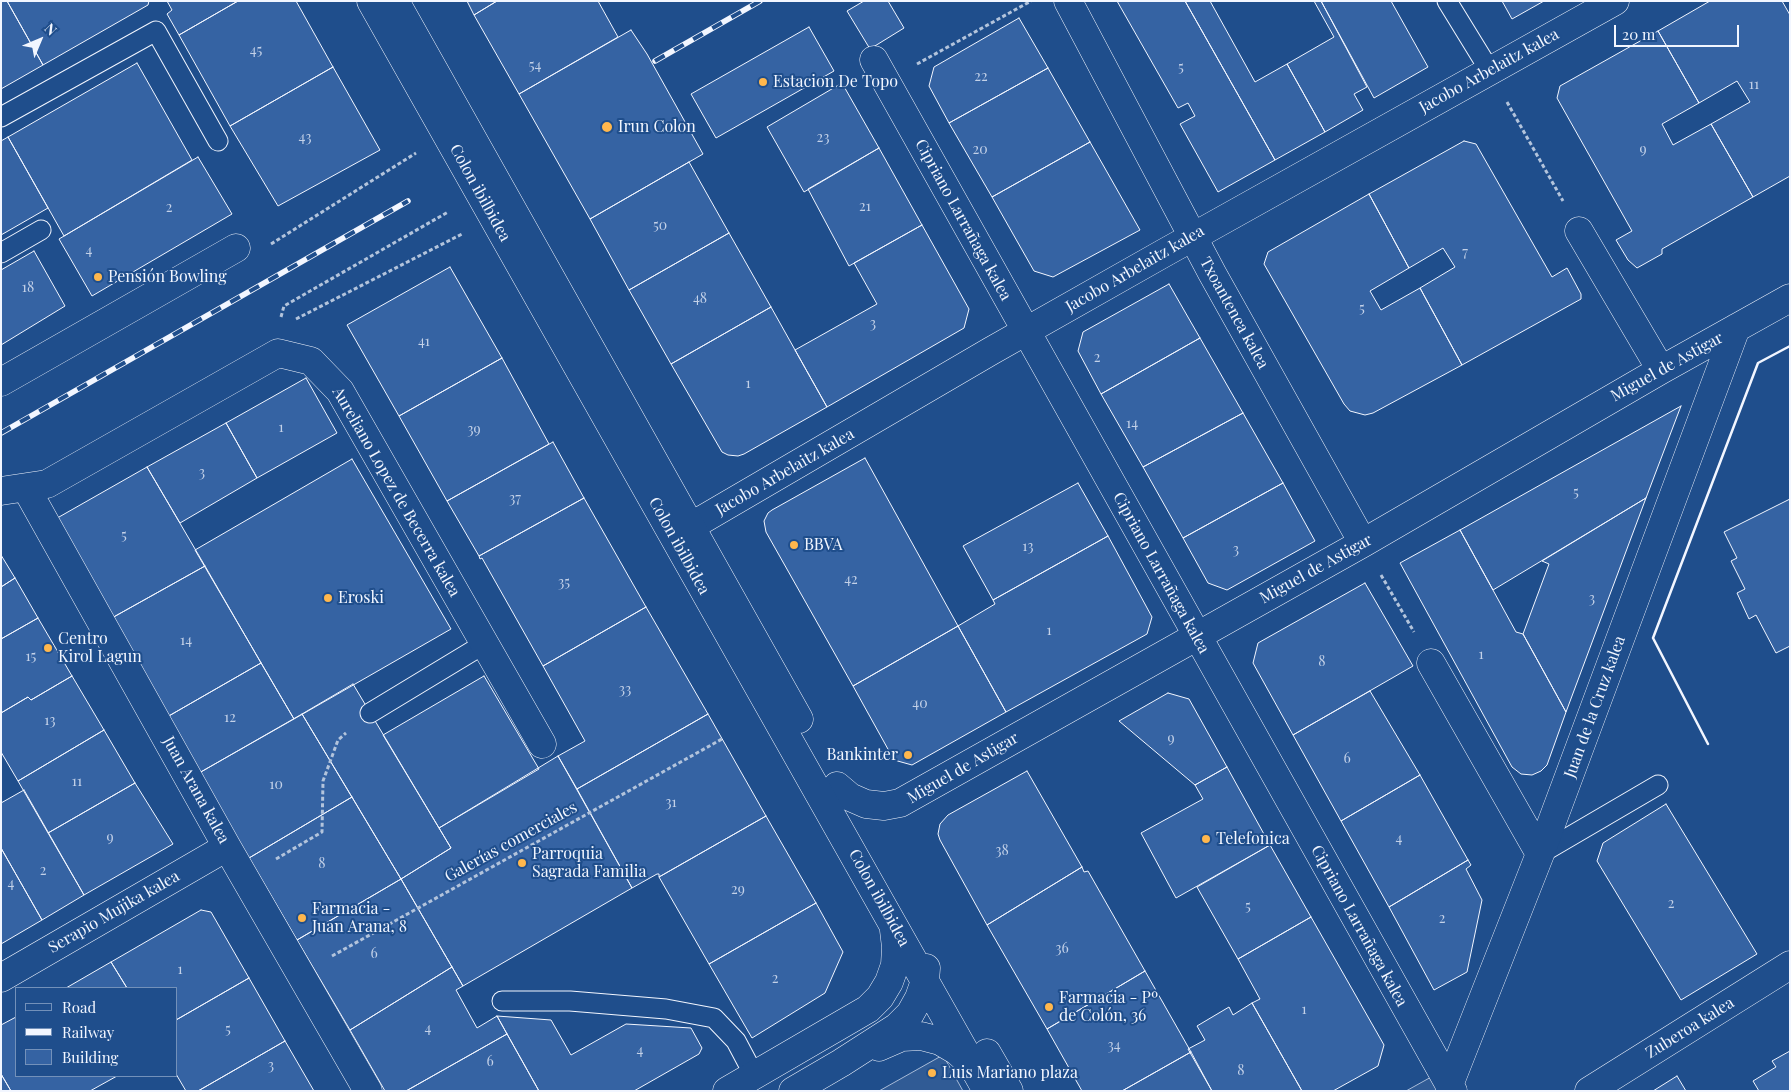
<!DOCTYPE html>
<meta charset="utf-8">
<style>
body{margin:0}
#map{position:relative;width:1791px;height:1092px;overflow:hidden;background:#1f4e8c;font-family:"Playfair Display",serif}
canvas{display:block}
.frame{position:absolute;inset:0;border:2px solid #f2f6ff;pointer-events:none}
.legend{position:absolute;left:15px;top:987px;width:162px;height:90px;box-sizing:border-box;background:#1f4e8c;border:1px solid #7391ba;margin:0;padding:6px 9px;list-style:none;font-size:15px;color:#f2f6ff}
.legend li{display:flex;align-items:center;gap:10px;height:25px}
.legend b{width:25px;border:1px solid #7391ba}
.north{position:absolute;left:15px;top:15px;width:50px;height:50px;-webkit-text-stroke:4px #1f4e8c;paint-order:stroke;rotate:45deg;font-size:14px;font-weight:700;line-height:20px;text-align:center;color:#f2f6ff}
.north::after{content:'';display:block;margin:auto;width:18px;height:22px;background:#f2f6ff;clip-path:polygon(50% 0,100% 100%,50% 72%,0 100%)}
.scale{position:absolute;left:1614px;top:25px;width:125px;height:22px;box-sizing:border-box;border:2px solid #f2f6ff;border-top:0;padding-left:6px;font-size:15px;line-height:18px;white-space:nowrap;color:#f2f6ff;-webkit-text-stroke:4px #1f4e8c;paint-order:stroke}
</style>
<div id="map">
<canvas width="1791" height="1092"></canvas>
<div class="frame"></div>
<ul class="legend">
<li><b style="height:6px;background:#1f4e8c"></b>Road</li>
<li><b style="height:6px;background:#f2f6ff"></b>Railway</li>
<li><b style="height:14px;background:#3563a3"></b>Building</li>
</ul>
<div class="north">N</div>
<div class="scale">20 m</div>
</div>
<script>
const ctx = document.querySelector('canvas').getContext('2d');
ctx.lineJoin = 'round';
function fill(path, color) {
  ctx.fillStyle = color;
  ctx.fill(path, 'evenodd');
}
function poly(rows) {
  const path = new Path2D();
  for (const r of rows) {
    path.moveTo(r[0], r[1]);
    for (let i = 2; i < r.length; i += 2) path.lineTo(r[i], r[i + 1]);
  }
  return path;
}
function stroke(path, color, width, dash) {
  ctx.strokeStyle = color;
  ctx.lineWidth = width;
  ctx.lineCap = dash ? 'butt' : 'round';
  ctx.setLineDash(dash || []);
  ctx.stroke(path);
}
function drawText(font, color, halo, rows, align = 'center') {
  ctx.font = font + ' "Playfair Display",serif';
  ctx.lineWidth = 4;
  ctx.setLineDash([]);
  ctx.textBaseline = 'middle';
  ctx.strokeStyle = halo;
  ctx.fillStyle = color;
  for (const [text, x, y, turn = 0] of rows) {
    ctx.save();
    ctx.translate(x, y);
    ctx.rotate((+turn || 0) * Math.PI / 180);
    ctx.textAlign = isNaN(turn) ? turn : align;
    if (halo) ctx.strokeText(text, 0, 0);
    ctx.fillText(text, 0, 0);
    ctx.restore();
  }
}
const parking = poly([
 [943,1055,963,1091,879,1091,943,1055],
 [1433,1076,1442,1091,1406,1091,1433,1076]
]);
fill(parking, '#305b95');
stroke(parking, '#a8bbd7', 1);
const building = poly([
 [1,1,7,1,43,65,1,89,1,1],
 [7,1,149,1,148,5,43,65,7,1],
 [167,1,238,1,179,35,167,14,172,10,167,1],
 [238,1,296,1,333,67,230,126,179,35,238,1],
 [467,1,497,1,474,15,467,1],
 [497,1,598,1,618,37,519,94,474,15,497,1],
 [864,1,888,1,904,28,870,49,847,11,864,1],
 [1117,1,1185,1,1275,160,1218,192,1180,124,1195,116,1188,103,1178,108,1117,1],
 [1185,1,1210,1,1255,82,1287,64,1325,132,1275,160,1185,1],
 [1314,1,1321,1,1367,87,1354,94,1363,110,1325,132,1287,64,1334,37,1314,1],
 [1321,1,1391,1,1428,67,1374,98,1321,1],
 [1502,1,1544,1,1512,19,1502,1],
 [1710,1,1782,1,1790,15,1790,176,1753,197,1711,124,1750,102,1737,81,1699,103,1658,31,1710,1],
 [1019,18,1048,68,949,123,929,86,934,67,1019,18],
 [809,27,834,71,716,138,691,94,809,27],
 [631,30,647,54,703,154,590,219,519,94,631,30],
 [1658,31,1699,103,1662,124,1673,145,1711,124,1753,197,1662,249,1662,254,1637,268,1628,260,1616,240,1632,231,1557,98,1560,86,1658,31],
 [137,63,192,160,64,236,8,137,137,63],
 [333,67,380,150,278,206,230,126,333,67],
 [1048,68,1090,142,992,197,949,123,1048,68],
 [842,83,879,148,804,192,767,127,842,83],
 [8,137,48,208,1,235,1,141,8,137],
 [1464,141,1476,144,1552,277,1567,268,1581,294,1581,299,1462,365,1420,288,1455,267,1443,248,1409,268,1369,194,1464,141],
 [1090,142,1140,230,1053,277,1034,271,992,197,1090,142],
 [879,148,922,225,849,266,808,189,879,148],
 [198,157,232,214,92,296,59,239,198,157],
 [689,162,729,233,629,290,590,219,689,162],
 [1369,194,1409,268,1370,291,1381,310,1420,288,1462,365,1373,413,1365,415,1350,411,1344,404,1264,264,1268,252,1369,194],
 [922,225,969,309,964,328,827,407,795,350,877,304,854,263,922,225],
 [729,233,771,307,671,364,629,290,729,233],
 [34,251,65,306,1,345,1,270,34,251],
 [450,267,502,358,399,416,347,325,450,267],
 [1169,284,1200,338,1101,394,1078,351,1083,332,1169,284],
 [771,307,827,407,744,454,738,456,728,455,722,452,671,364,771,307],
 [1200,338,1243,413,1143,467,1101,394,1200,338],
 [502,358,549,444,447,501,399,416,502,358],
 [306,378,337,433,257,478,226,423,306,378],
 [1681,406,1646,498,1493,590,1460,530,1681,406],
 [1243,413,1283,483,1183,538,1143,467,1243,413],
 [226,423,257,478,180,523,147,467,226,423],
 [553,442,584,498,479,556,447,501,553,442],
 [865,458,958,626,853,686,766,532,764,521,768,513,772,510,865,458],
 [352,459,451,629,294,719,195,550,352,459],
 [147,467,205,566,110,619,52,521,147,467],
 [1078,483,1108,536,993,600,963,546,1078,483],
 [1283,483,1315,541,1227,590,1208,583,1183,538,1283,483],
 [584,498,646,607,543,666,482,558,480,559,479,556,584,498],
 [1646,498,1566,712,1523,634,1549,564,1542,561,1646,498],
 [1790,499,1790,646,1776,653,1756,615,1749,619,1737,593,1745,589,1731,561,1737,558,1724,532,1790,499],
 [1460,530,1516,632,1523,634,1566,712,1547,765,1541,771,1532,775,1521,774,1512,767,1400,563,1460,530],
 [1108,536,1152,617,1147,634,1006,712,958,626,995,604,993,600,1108,536],
 [1,555,15,578,1,587,1,555],
 [205,566,261,663,167,717,110,619,205,566],
 [15,578,38,618,1,639,1,587,15,578],
 [1365,583,1413,666,1293,735,1253,663,1258,643,1365,583],
 [646,607,708,714,577,789,558,756,585,741,543,666,646,607],
 [38,618,72,676,31,700,28,697,1,713,1,639,38,618],
 [958,626,1006,712,912,765,894,760,853,686,958,626],
 [261,663,294,719,199,773,167,717,261,663],
 [72,676,104,730,18,781,1,752,1,713,28,697,31,700,72,676],
 [484,676,539,769,439,828,383,735,484,676],
 [353,684,451,848,401,879,302,714,353,684],
 [1370,691,1420,775,1341,821,1293,735,1370,691],
 [1168,693,1189,699,1227,767,1195,785,1119,721,1168,693],
 [302,714,352,797,249,858,199,773,302,714],
 [708,714,766,816,659,877,659,874,657,874,632,888,577,789,708,714],
 [104,730,135,783,48,833,18,781,104,730],
 [558,756,632,888,463,986,401,879,451,848,439,828,558,756],
 [1227,767,1270,845,1176,898,1141,833,1203,799,1195,785,1227,767],
 [1027,771,1082,867,987,925,940,840,938,834,940,824,948,815,1027,771],
 [1420,775,1468,860,1389,907,1341,821,1420,775],
 [135,783,173,844,84,895,48,833,135,783],
 [24,790,84,895,42,920,1,848,1,803,24,790],
 [352,797,401,879,297,940,249,858,352,797],
 [1666,804,1757,954,1681,1000,1597,861,1603,843,1666,804],
 [766,816,816,903,709,964,659,877,766,816],
 [1270,845,1311,917,1238,959,1197,887,1270,845],
 [1,848,42,920,1,944,1,848],
 [1468,860,1471,865,1466,869,1482,900,1467,972,1434,990,1389,907,1468,860],
 [1082,867,1084,872,1088,871,1145,971,1047,1029,987,925,1082,867],
 [401,879,452,967,350,1030,297,940,401,879],
 [816,903,843,952,825,993,752,1038,709,964,816,903],
 [201,910,211,912,249,978,176,1020,176,988,127,988,111,962,201,910],
 [1311,917,1384,1045,1378,1066,1333,1091,1302,1091,1252,1003,1260,999,1238,959,1311,917],
 [111,962,127,988,66,988,111,962],
 [452,967,463,986,456,990,477,1028,497,1016,507,1034,406,1091,385,1091,350,1030,452,967],
 [1145,971,1191,1052,1122,1091,1082,1091,1047,1029,1145,971],
 [249,978,285,1041,198,1091,186,1091,176,1074,176,1020,249,978],
 [1252,1003,1302,1091,1212,1091,1188,1049,1205,1040,1197,1026,1229,1007,1233,1015,1252,1003],
 [497,1016,551,1020,571,1055,626,1024,691,1028,702,1048,699,1054,634,1091,539,1091,497,1016],
 [16,1017,16,1076,117,1076,90,1091,11,1091,1,1074,1,1025,16,1017],
 [507,1034,539,1091,406,1091,507,1034],
 [285,1041,314,1091,198,1091,285,1041],
 [1790,1051,1790,1091,1759,1091,1753,1081,1776,1067,1772,1061,1790,1051],
 [1191,1052,1212,1091,1122,1091,1191,1052],
 [1,1074,11,1091,1,1091,1,1074],
 [1677,1076,1686,1091,1653,1091,1677,1076]
]);
fill(building, '#3563a3');
stroke(building, '#f2f6ff', 1);
const lane = poly([
 [1447,1,1490,71],
 [1,117,156,31,218,141],
 [1,253,41,230],
 [370,713,484,644],
 [1540,854,1658,785],
 [502,1001,570,1001,666,1009,714,1018,736,1041,754,1075]
]);
const street = poly([
 [1068,1,1212,273,1363,543],
 [874,60,1453,1091],
 [1579,231,1661,370],
 [1,382,236,248],
 [26,488,227,847,368,1091],
 [1,491,47,484,278,353,311,361,340,391,542,744],
 [668,518,678,522,689,523,700,521,991,351,1164,253,1615,1],
 [1431,663,1540,854],
 [837,786,850,797,866,804,884,806,900,803,1363,543,1661,370,1790,298],
 [1,978,227,847],
 [1449,1085,1540,854,1736,328],
 [1589,1091,1790,965]
]);
const secondary = poly([
 [371,1,987,1091],
 [395,1,799,719],
 [879,1047,902,1037,921,1036,940,1041,957,1051,967,1060],
 [987,1053,1009,1091],
 [727,1091,868,1009,880,997,889,982,895,965,896,947,894,930],
 [793,1091,841,1063,897,1027,910,1014,919,998,925,981,926,968]
]);
stroke(lane, '#f2f6ff', 21);
stroke(street, '#f2f6ff', 29);
stroke(secondary, '#f2f6ff', 29);
stroke(poly([
 [917,64,1031,1],
 [1507,102,1563,201],
 [271,244,416,153],
 [281,317,284,306,448,212],
 [296,319,462,234],
 [1381,575,1414,632],
 [276,859,322,832,323,781,338,740,346,733],
 [332,956,722,739]
]), '#b3c4dc', 3, [4, 2.5]);
stroke(lane, '#1f4e8c', 19);
stroke(street, '#1f4e8c', 28);
stroke(secondary, '#1f4e8c', 28);
const rail = poly([
 [655,61,760,1],
 [1,433,408,201]
]);
stroke(rail, '#f2f6ff', 5.5);
stroke(rail, '#1f4e8c', 4, [11]);
stroke(poly([
 [1708,744,1653,638,1758,363,1790,346]
]), '#f2f6ff', 2.5);
for (const [x, y, r, color] of [
 [763,82,5,"#ffb74d"],
 [607,127,6,"#ffb74d"],
 [98,277,5,"#ffb74d"],
 [794,545,5,"#ffb74d"],
 [328,598,5,"#ffb74d"],
 [48,648,5,"#ffb74d"],
 [908,755,5,"#ffb74d"],
 [1206,839,5,"#ffb74d"],
 [522,863,5,"#ffb74d"],
 [302,918,5,"#ffb74d"],
 [1049,1007,5,"#ffb74d"],
 [932,1073,5,"#ffb74d"]
]) {
  const dot = new Path2D();
  dot.arc(x, y, r, 0, 2 * Math.PI);
  ctx.fillStyle = color;
  ctx.fill(dot);
  stroke(dot, '#1f4e8c', 2);
}
drawText('14px', '#c3d1e8', null, [
 ["45",256,51],
 ["54",535,66],
 ["5",1181,68],
 ["22",981,77],
 ["11",1754,85],
 ["43",305,138],
 ["23",823,138],
 ["20",980,150],
 ["9",1643,150],
 ["21",865,207],
 ["2",169,208],
 ["50",660,226],
 ["4",89,251],
 ["7",1465,253],
 ["18",28,288],
 ["48",700,299],
 ["5",1362,309],
 ["3",873,324],
 ["41",424,342],
 ["2",1097,358],
 ["1",748,384],
 ["14",1132,424],
 ["1",281,428],
 ["39",474,430],
 ["3",202,473],
 ["5",1576,493],
 ["37",515,499],
 ["5",124,536],
 ["13",1028,547],
 ["3",1236,550],
 ["42",851,580],
 ["35",564,583],
 ["3",1592,599],
 ["1",1049,631],
 ["14",186,641],
 ["1",1481,655],
 ["15",31,657],
 ["8",1322,662],
 ["33",625,690],
 ["40",920,704],
 ["12",230,718],
 ["13",50,721],
 ["9",1171,739],
 ["6",1347,759],
 ["11",77,782],
 ["10",276,785],
 ["31",671,803],
 ["9",110,838],
 ["4",1399,839],
 ["38",1002,851],
 ["8",322,864],
 ["2",43,871],
 ["4",11,884],
 ["29",738,890],
 ["2",1671,904],
 ["5",1248,907],
 ["2",1442,919],
 ["36",1062,949],
 ["6",374,954],
 ["1",180,970],
 ["2",775,979],
 ["1",1304,1010],
 ["4",428,1029],
 ["5",228,1030],
 ["34",1114,1046],
 ["4",640,1051],
 ["6",490,1062],
 ["3",271,1066],
 ["8",1241,1071]
]);
drawText('16px', '#f2f6ff', '#1f4e8c', [
 ["Jacobo Arbelaitz kalea",1489,71,-29],
 ["Colon ibilbidea",480,193,61],
 ["Cipriano Larrañaga kalea",963,220,61],
 ["Jacobo Arbelaitz kalea",1135,269,-30],
 ["Txoantenea kalea",1234,313,61],
 ["Miguel de Astigar",1667,367,-29],
 ["Jacobo Arbelaitz kalea",785,472,-30],
 ["Aureliano Lopez de Becerra kalea",396,492,60],
 ["Colon ibilbidea",679,546,61],
 ["Miguel de Astigar",1316,569,-29],
 ["Cipriano Larrañaga kalea",1161,573,61],
 ["Juan de la Cruz kalea",1595,707,-70],
 ["Miguel de Astigar",963,768,-30],
 ["Juan Arana kalea",196,790,61],
 ["Galerías comerciales",511,842,-29],
 ["Colon ibilbidea",879,898,61],
 ["Serapio Mujika kalea",114,912,-30],
 ["Cipriano Larrañaga kalea",1359,926,61],
 ["Zuberoa kalea",1690,1028,-32]
]);
drawText('16px', '#f2f6ff', '#1f4e8c', [
 ["Estacion De Topo",773,82],
 ["Irun Colon",618,127],
 ["Pensión Bowling",108,277],
 ["BBVA",804,545],
 ["Eroski",338,598],
 ["Centro",58,639],
 ["Kirol Lagun",58,657],
 ["Bankinter",898,755,"right"],
 ["Telefonica",1216,839],
 ["Parroquia",532,854],
 ["Sagrada Familia",532,872],
 ["Farmacia -",312,909],
 ["Juan Arana, 8",312,927],
 ["Farmacia - Pº",1059,998],
 ["de Colón, 36",1059,1016],
 ["Luis Mariano plaza",942,1073]
], 'left');
</script>
